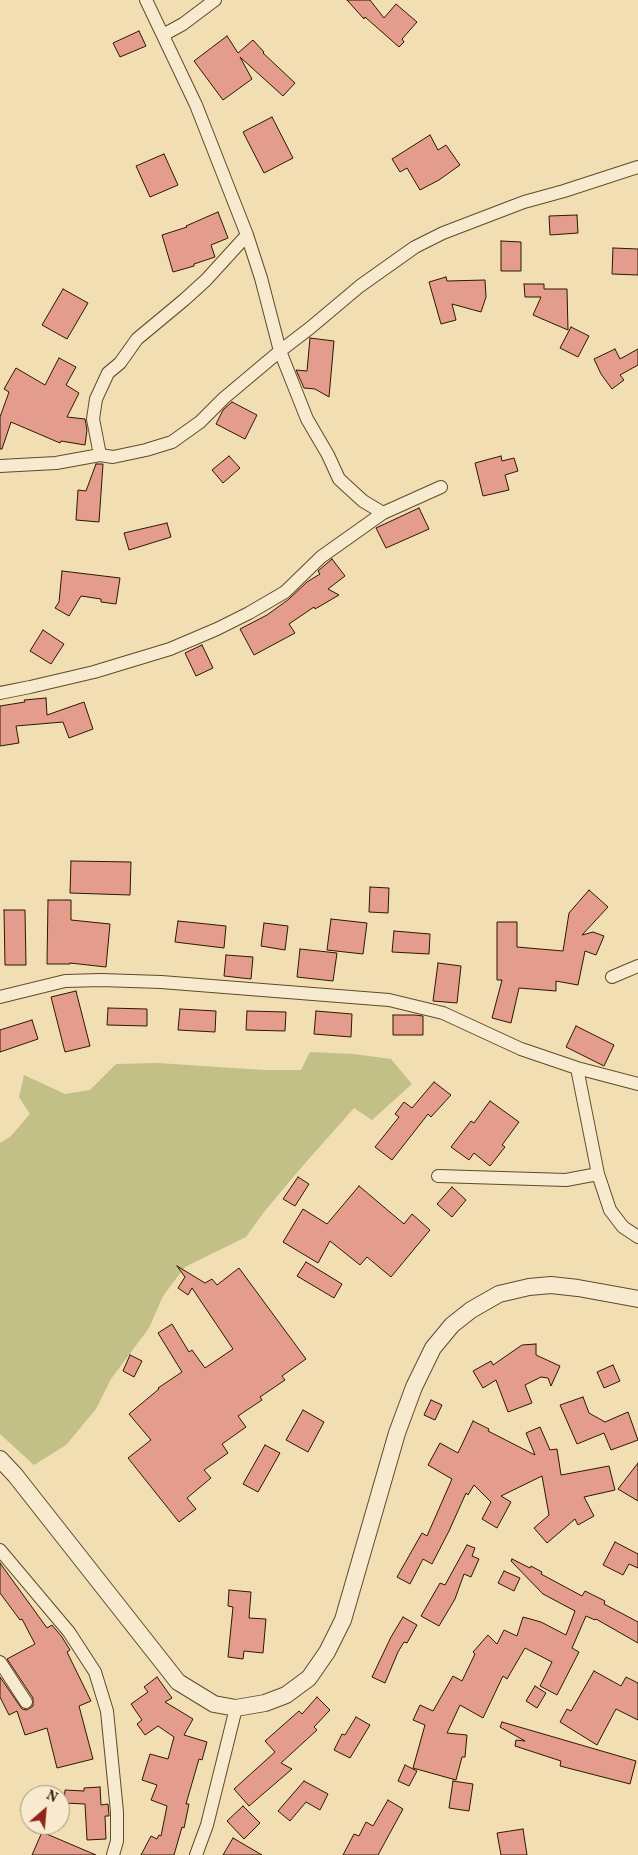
<!DOCTYPE html>
<style>
body{margin:0}
#map{position:relative;width:638px;height:1855px;overflow:hidden;background:#f2deb3;font-family:Vollkorn,serif}
canvas{display:block}
.north{position:absolute;left:20px;top:1785px;width:50px;height:50px;box-sizing:border-box;background:#f7eace;border:1px solid #a6967c;border-radius:50%;rotate:27deg;font-size:14px;font-weight:700;line-height:20px;text-align:center;color:#2d1800}
.north::after{content:'';display:block;margin:auto;width:18px;height:22px;background:#8f2418;clip-path:polygon(50% 0,100% 100%,50% 72%,0 100%)}
</style>
<div id="map">
<canvas width="638" height="1855"></canvas>
<div class="north">N</div>
</div>
<script>
const ctx = document.querySelector('canvas').getContext('2d');
ctx.lineJoin = 'round';
function fill(path, color) {
  ctx.fillStyle = color;
  ctx.fill(path, 'evenodd');
}
function poly(rows) {
  const path = new Path2D();
  for (const r of rows) {
    path.moveTo(r[0], r[1]);
    for (let i = 2; i < r.length; i += 2) path.lineTo(r[i], r[i + 1]);
  }
  return path;
}
function stroke(path, color, width, dash) {
  ctx.strokeStyle = color;
  ctx.lineWidth = width;
  ctx.lineCap = dash ? 'butt' : 'round';
  ctx.setLineDash(dash || []);
  ctx.stroke(path);
}
fill(poly([
 [310,1052,354,1054,391,1059,412,1084,372,1120,354,1108,300,1169,264,1212,246,1237,185,1267,163,1296,149,1328,111,1379,96,1409,66,1445,34,1465,0,1434,0,1143,10,1137,30,1114,19,1097,24,1075,65,1094,90,1090,116,1064,158,1063,264,1070,301,1070]
]), '#c2bf87');
const building = poly([
 [347,0,370,0,384,18,396,4,417,22,402,39,404,42,399,47,365,17,364,19,347,0],
 [139,31,146,46,120,57,113,43,139,31],
 [227,36,238,53,253,40,264,52,263,53,295,83,283,96,240,57,252,79,223,100,194,61,227,36],
 [272,117,293,158,264,173,243,132,272,117],
 [430,135,438,150,446,145,460,165,439,180,420,190,407,168,400,172,392,159,430,135],
 [164,154,178,185,150,197,136,166,164,154],
 [218,212,228,238,211,245,215,257,194,264,194,266,173,272,162,235,187,227,186,226,218,212],
 [577,215,578,233,550,235,549,216,577,215],
 [501,241,521,242,521,271,501,271,501,241],
 [613,248,638,249,638,275,612,274,613,248],
 [446,277,447,281,485,280,486,297,481,312,452,304,456,320,441,324,429,282,446,277],
 [524,284,544,284,544,289,567,289,568,330,533,315,541,297,525,297,524,284],
 [63,289,88,303,67,339,42,325,63,289],
 [571,327,589,336,578,357,560,348,571,327],
 [310,338,334,341,329,397,315,389,304,388,296,370,307,371,310,338],
 [615,349,620,359,638,349,638,365,620,375,624,380,612,389,601,374,594,359,615,349],
 [59,358,76,367,66,385,79,393,67,417,85,419,87,430,85,445,61,441,60,443,11,422,2,449,0,449,0,417,9,392,4,389,16,368,45,385,59,358],
 [232,402,257,415,245,439,216,424,223,410,232,402],
 [229,456,240,468,223,483,212,470,229,456],
 [501,456,502,461,514,458,518,471,505,475,509,490,483,496,475,463,501,456],
 [96,464,103,464,99,522,76,520,78,490,86,491,96,464],
 [419,508,429,529,386,548,376,528,419,508],
 [167,523,171,537,129,550,124,533,167,523],
 [332,559,345,576,328,589,339,595,315,609,314,607,289,624,295,633,254,655,240,629,267,615,289,599,307,582,320,574,318,571,332,559],
 [62,571,120,578,116,604,101,602,101,599,81,596,69,616,55,608,59,602,62,571],
 [43,630,64,644,51,664,30,651,43,630],
 [202,645,213,668,196,676,185,653,202,645],
 [46,698,47,715,84,702,93,729,69,738,63,722,16,726,19,743,0,746,0,706,25,702,24,700,46,698],
 [71,861,131,862,130,895,70,893,71,861],
 [370,887,389,888,388,913,369,912,370,887],
 [589,890,608,907,582,935,593,932,604,936,596,955,585,951,578,985,556,981,556,991,519,988,511,1023,492,1018,502,980,497,980,497,922,517,922,517,947,563,951,569,913,589,890],
 [48,900,71,900,71,920,110,924,106,967,70,963,70,964,47,964,48,900],
 [4,910,25,910,26,965,5,965,4,910],
 [331,919,367,923,363,954,327,950,331,919],
 [178,921,226,926,224,948,175,942,178,921],
 [264,923,288,926,285,950,261,946,264,923],
 [394,931,430,934,429,954,392,952,394,931],
 [300,949,337,953,333,981,297,977,300,949],
 [226,955,253,957,251,979,224,976,226,955],
 [438,963,461,966,457,1003,433,1001,438,963],
 [76,991,90,1046,65,1052,51,997,76,991],
 [108,1008,147,1009,147,1026,107,1025,108,1008],
 [180,1009,216,1011,215,1032,178,1030,180,1009],
 [247,1011,286,1012,285,1031,246,1030,247,1011],
 [316,1011,352,1014,351,1037,314,1034,316,1011],
 [393,1015,415,1015,423,1016,423,1035,393,1035,393,1015],
 [32,1020,38,1039,0,1052,0,1030,32,1020],
 [576,1026,614,1045,604,1066,566,1047,576,1026],
 [434,1082,451,1095,431,1117,428,1114,392,1160,375,1147,399,1117,395,1114,404,1102,412,1108,434,1082],
 [490,1101,519,1122,502,1145,505,1147,490,1166,474,1153,469,1160,451,1147,471,1121,474,1123,490,1101],
 [298,1177,309,1184,295,1206,283,1199,298,1177],
 [359,1186,404,1224,412,1214,430,1230,391,1277,367,1257,360,1265,330,1241,318,1263,283,1242,303,1209,327,1224,359,1186],
 [452,1187,466,1200,452,1217,437,1204,452,1187],
 [306,1262,342,1284,334,1298,297,1276,306,1262],
 [177,1266,205,1283,212,1279,217,1285,239,1268,306,1359,282,1376,285,1380,260,1397,262,1400,238,1416,246,1427,222,1444,228,1453,204,1470,211,1478,187,1498,196,1509,179,1522,128,1458,151,1440,129,1414,159,1389,158,1388,182,1372,158,1333,172,1324,189,1352,192,1350,205,1368,233,1349,192,1288,188,1295,178,1288,185,1277,177,1266],
 [536,1344,536,1355,560,1366,551,1386,548,1378,541,1377,525,1385,532,1403,508,1412,496,1380,483,1388,473,1371,491,1361,493,1365,522,1345,536,1344],
 [130,1355,142,1361,134,1377,123,1371,130,1355],
 [613,1365,620,1381,604,1388,597,1372,613,1365],
 [583,1397,589,1413,605,1422,628,1412,638,1440,611,1450,604,1433,577,1444,560,1405,583,1397],
 [431,1400,442,1405,435,1420,424,1415,431,1400],
 [303,1410,324,1422,308,1452,286,1440,303,1410],
 [473,1421,489,1429,488,1431,535,1455,526,1433,540,1427,550,1450,557,1449,561,1475,609,1466,615,1490,584,1497,594,1516,578,1525,575,1519,547,1543,534,1528,549,1515,542,1476,501,1496,511,1502,497,1528,482,1519,491,1502,474,1485,468,1495,466,1493,449,1531,432,1564,423,1559,410,1584,397,1577,422,1533,427,1536,452,1479,428,1465,440,1443,458,1453,473,1421],
 [265,1445,280,1453,258,1492,243,1484,265,1445],
 [638,1463,638,1501,618,1489,638,1463],
 [615,1542,638,1554,638,1568,629,1564,623,1575,603,1565,615,1542],
 [467,1545,475,1548,472,1556,479,1559,471,1577,464,1574,455,1599,439,1626,421,1616,440,1583,445,1585,467,1545],
 [512,1559,530,1568,531,1566,542,1572,541,1574,582,1596,585,1591,605,1601,604,1604,638,1622,638,1643,596,1619,595,1620,586,1616,572,1648,579,1652,557,1695,540,1686,552,1662,525,1648,507,1679,503,1676,483,1718,460,1705,447,1733,467,1735,465,1757,462,1757,456,1780,413,1768,425,1725,413,1720,420,1705,433,1711,453,1676,462,1681,475,1654,473,1652,488,1635,497,1644,504,1630,517,1636,523,1617,541,1622,566,1635,575,1611,543,1594,511,1561,512,1559],
 [0,1563,47,1628,52,1625,62,1637,70,1650,67,1652,91,1701,79,1706,93,1759,57,1768,47,1728,25,1735,17,1711,9,1715,0,1697,0,1677,22,1709,27,1710,33,1706,33,1698,7,1659,35,1644,22,1619,20,1620,0,1593,0,1563],
 [504,1571,520,1578,514,1591,498,1583,504,1571],
 [229,1590,251,1592,249,1618,266,1619,263,1653,244,1651,243,1659,228,1657,233,1607,228,1606,229,1590],
 [403,1617,417,1625,407,1643,404,1642,398,1652,385,1683,372,1677,391,1637,403,1617],
 [594,1671,621,1686,626,1677,638,1683,638,1720,616,1709,597,1745,560,1722,567,1709,571,1711,594,1671],
 [157,1677,172,1698,165,1702,193,1719,184,1735,207,1742,202,1760,199,1759,186,1804,189,1804,184,1828,182,1827,174,1855,141,1855,151,1836,157,1839,159,1835,161,1836,167,1806,151,1800,157,1785,142,1780,150,1754,168,1759,174,1737,158,1726,145,1735,137,1724,142,1720,131,1704,148,1692,144,1687,157,1677],
 [535,1686,546,1693,537,1708,526,1701,535,1686],
 [317,1697,330,1710,314,1727,317,1730,281,1763,292,1769,249,1806,234,1789,275,1752,265,1741,299,1711,302,1714,317,1697],
 [356,1717,370,1725,350,1758,334,1750,342,1734,345,1735,356,1717],
 [502,1722,636,1761,630,1784,560,1766,561,1761,515,1746,516,1740,525,1741,500,1727,502,1722],
 [405,1765,417,1771,409,1786,398,1781,405,1765],
 [304,1781,328,1794,320,1810,306,1802,290,1821,278,1811,304,1781],
 [453,1781,473,1784,469,1811,449,1808,453,1781],
 [100,1787,101,1805,108,1804,109,1816,105,1816,106,1839,87,1840,85,1804,64,1803,65,1790,84,1791,84,1788,100,1787],
 [388,1800,403,1809,378,1855,343,1855,354,1834,359,1836,366,1822,373,1826,388,1800],
 [243,1806,260,1823,244,1839,227,1821,243,1806],
 [523,1829,527,1855,501,1855,497,1833,523,1829],
 [42,1832,96,1855,32,1855,42,1832],
 [233,1838,262,1855,223,1855,233,1838]
]);
fill(building, '#e49c8c');
stroke(building, '#2d1800', 1);
const minor = poly([
 [146,0,196,105,247,235,261,278,280,351,307,419,328,455,339,479,363,501,383,513],
 [163,35,183,24,215,0],
 [100,455,93,419,96,399,108,373,120,363,137,339,184,300,206,280,247,235],
 [0,466,56,463,100,455,113,457,146,450,172,442,200,422,224,398,280,351,310,328,360,286,415,247,443,233,524,202,564,191,638,167],
 [0,693,30,687,94,672,170,649,217,629,249,613,285,592,321,557,383,513,441,487],
 [612,977,638,966],
 [0,997,65,981,101,980,161,982,389,1000,443,1013,521,1049,577,1068,638,1084],
 [577,1068,598,1174,610,1210,623,1227,638,1237],
 [438,1176,566,1180,598,1174],
 [0,1550,69,1632,95,1672,107,1711,117,1812,117,1841,113,1855],
 [0,1662,26,1702],
 [196,1855,207,1825,236,1708]
]);
const tertiary = poly([
 [0,1459,15,1475,178,1682,214,1704,236,1708,265,1703,286,1695,309,1678,327,1652,343,1620,397,1433,414,1387,433,1348,452,1325,471,1310,499,1294,529,1287,551,1285,578,1288,638,1299]
]);
stroke(minor, '#5e4a2d', 14);
stroke(tertiary, '#5e4a2d', 18);
stroke(minor, '#f7eace', 12);
stroke(tertiary, '#f7eace', 16);
</script>
